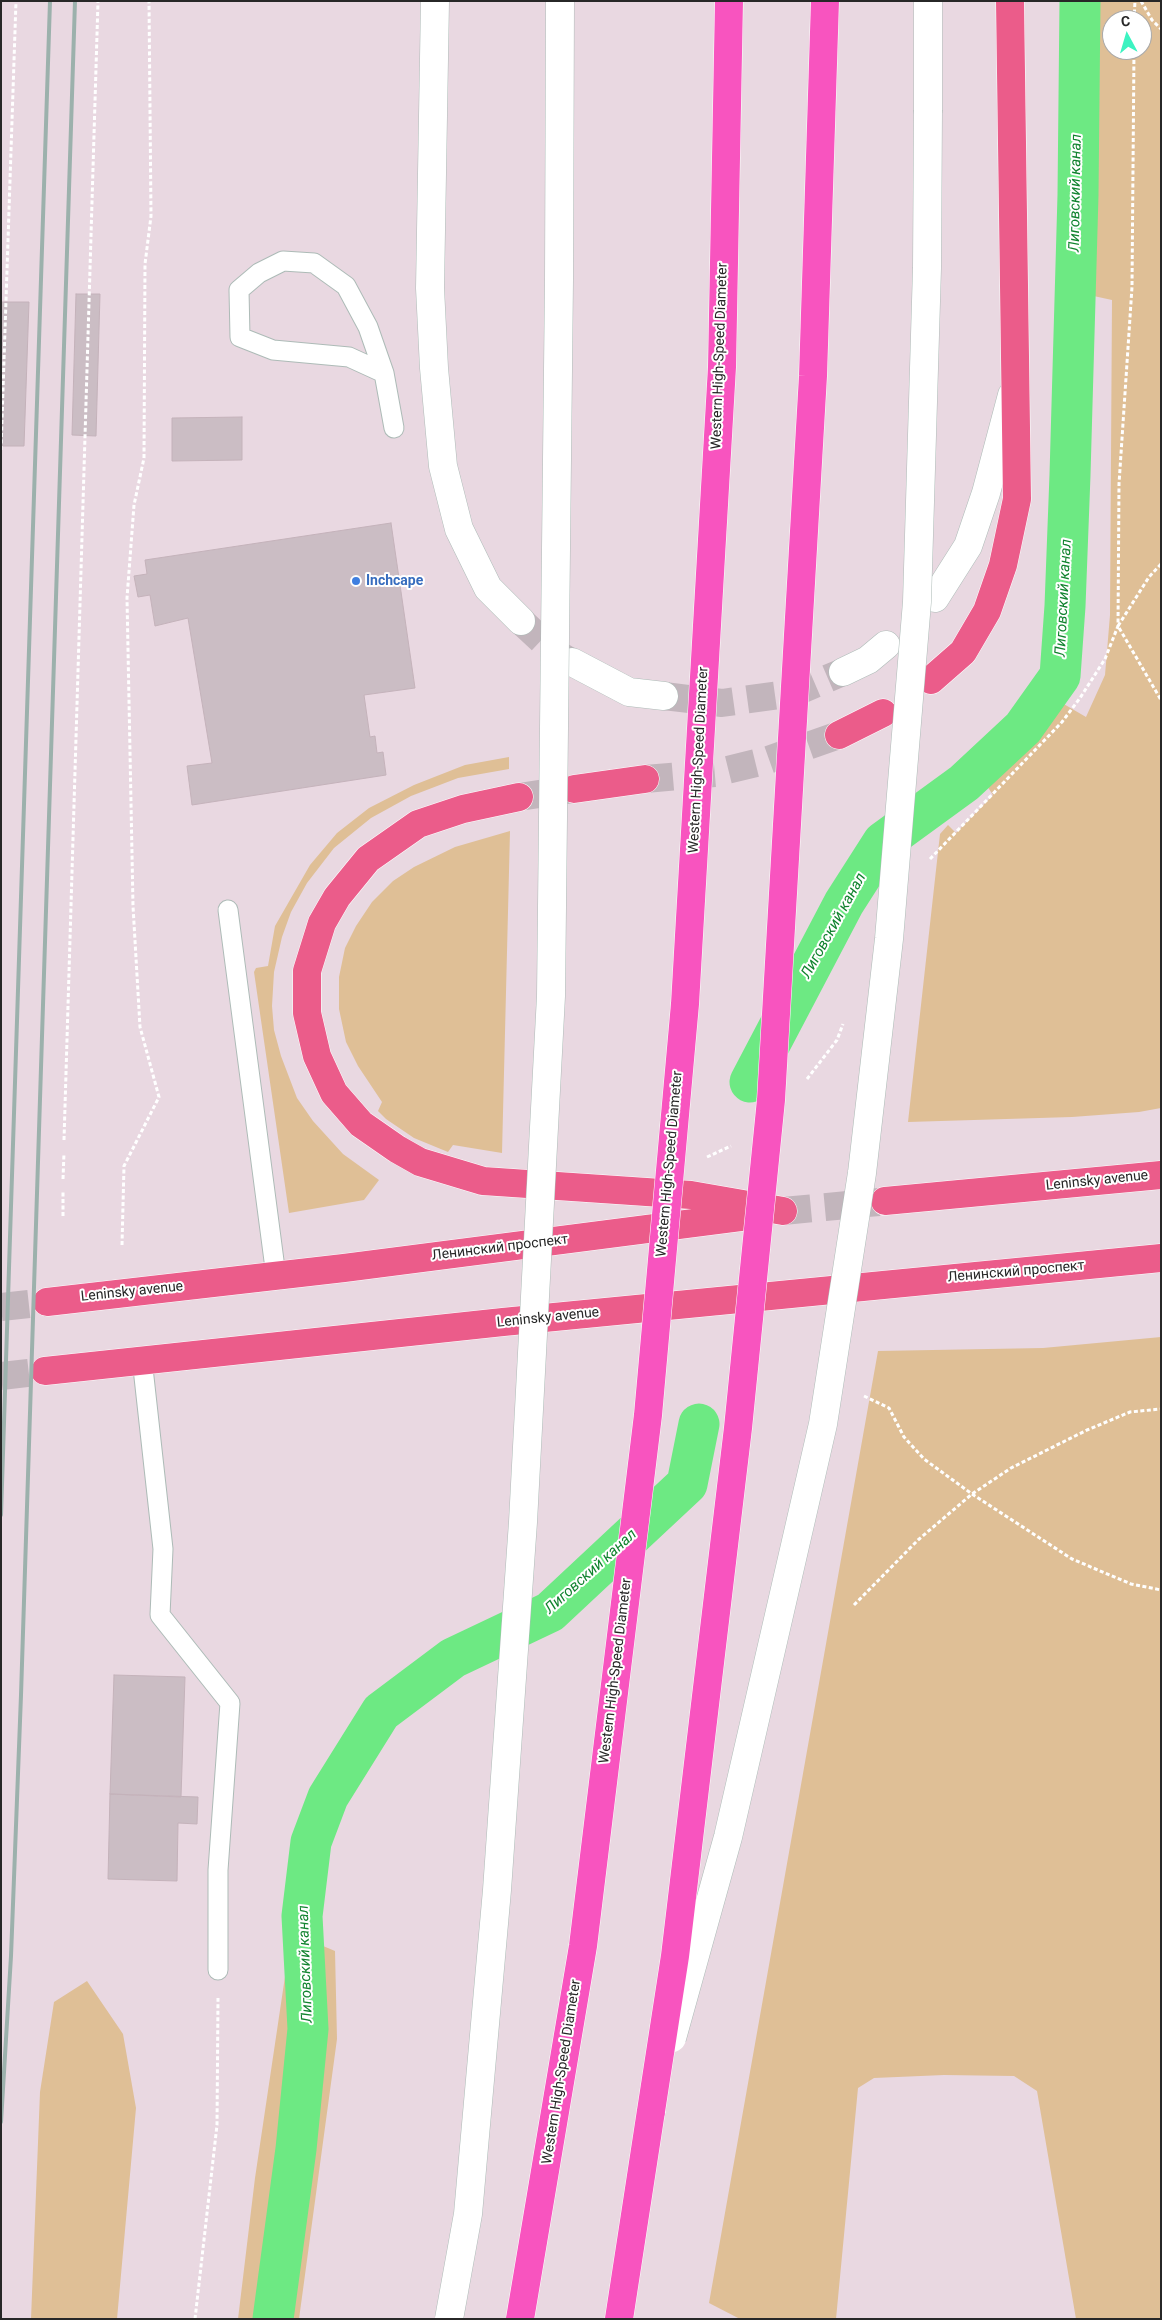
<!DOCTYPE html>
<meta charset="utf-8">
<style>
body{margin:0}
#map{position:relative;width:1162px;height:2320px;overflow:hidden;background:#e9d8e1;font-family:Roboto,sans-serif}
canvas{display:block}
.frame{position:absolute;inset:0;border:2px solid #272727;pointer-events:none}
.north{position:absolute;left:1102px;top:10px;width:50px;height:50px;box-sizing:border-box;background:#fff;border:1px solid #a9a9a9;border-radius:50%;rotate:354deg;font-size:14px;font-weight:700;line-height:20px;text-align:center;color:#272727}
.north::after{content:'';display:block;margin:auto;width:18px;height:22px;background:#3cf3c1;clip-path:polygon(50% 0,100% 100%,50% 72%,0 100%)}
</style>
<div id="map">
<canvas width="1162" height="2320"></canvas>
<div class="frame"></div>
<div class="north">С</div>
</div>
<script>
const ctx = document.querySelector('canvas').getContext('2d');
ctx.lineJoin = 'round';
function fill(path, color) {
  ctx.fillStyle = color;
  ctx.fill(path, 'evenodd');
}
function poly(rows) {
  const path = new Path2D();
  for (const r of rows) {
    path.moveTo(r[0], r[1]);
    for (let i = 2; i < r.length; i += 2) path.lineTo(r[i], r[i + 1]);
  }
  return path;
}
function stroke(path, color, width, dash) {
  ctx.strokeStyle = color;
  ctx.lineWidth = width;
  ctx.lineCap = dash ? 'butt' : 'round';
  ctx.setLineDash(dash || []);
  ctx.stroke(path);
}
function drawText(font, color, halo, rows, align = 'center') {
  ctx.font = font + ' Roboto,sans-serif';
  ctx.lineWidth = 4;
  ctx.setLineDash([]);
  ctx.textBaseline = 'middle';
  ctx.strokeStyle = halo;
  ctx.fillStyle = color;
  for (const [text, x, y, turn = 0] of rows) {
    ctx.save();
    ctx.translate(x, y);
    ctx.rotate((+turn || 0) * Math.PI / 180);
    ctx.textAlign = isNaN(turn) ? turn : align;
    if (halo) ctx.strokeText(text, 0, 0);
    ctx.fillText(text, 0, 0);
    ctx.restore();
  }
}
fill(poly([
 [1093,1,1161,1,1161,1108,1139,1112,1072,1117,908,1122,940,834,948,825,956,833,993,795,987,786,1062,703,1086,717,1105,675,1110,615,1112,300,1089,295],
 [1112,20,1142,20,1142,50,1112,50],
 [509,757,509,769,458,778,411,796,371,818,334,848,307,883,291,912,282,937,274,972,272,1006,274,1030,281,1056,297,1098,313,1121,343,1154,379,1180,364,1200,289,1213,254,972,256,968,268,966,275,926,310,865,337,833,369,808,414,785,465,765],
 [510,831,502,1153,453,1145,448,1152,414,1138,386,1119,378,1111,382,1102,358,1066,346,1042,339,1009,339,977,345,948,356,926,372,902,393,881,414,867,455,847],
 [1161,1337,1161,2319,1076,2319,1037,2091,1014,2076,944,2075,874,2078,858,2088,836,2319,740,2319,709,2303,878,1351,1043,1348],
 [304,1938,335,1951,337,2039,299,2319,238,2319,255,2178,290,1943],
 [87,1981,123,2034,136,2108,117,2319,31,2319,40,2092,54,2002]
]), '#dfbf96');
stroke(poly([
 [750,1082,844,903,883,842,964,783,1023,728,1060,676,1065,606,1070,475,1078,195,1080,1],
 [273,2319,296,2149,308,2029,302,1916,311,1842,328,1797,381,1712,453,1658,550,1612,687,1484,699,1424]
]), '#6de983', 41);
const building = poly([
 [76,294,100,294,96,436,72,435,76,294],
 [1,302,29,302,24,446,1,446,1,302],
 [242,417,242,460,172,461,172,418,242,417],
 [391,523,415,688,364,695,370,737,375,736,377,753,383,752,386,775,192,805,187,766,212,763,188,618,155,626,150,595,138,597,134,576,147,574,145,560,391,523],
 [114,1675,185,1677,181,1797,110,1794,114,1675],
 [110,1794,198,1797,197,1824,178,1823,177,1881,108,1879,110,1794]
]);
fill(building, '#cbbdc4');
stroke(building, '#c4b2ba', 1);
stroke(poly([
 [521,621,554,652,571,662],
 [664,696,722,703,794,693,843,672]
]), '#c2b5bc', 28, [28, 14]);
stroke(poly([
 [645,779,715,773,768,760,839,735],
 [519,797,574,789],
 [783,1211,879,1202],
 [1,1307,47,1302],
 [1,1376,45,1371]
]), '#c2b5bc', 28, [28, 14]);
const lane = poly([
 [384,373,368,327,346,286,314,263,283,261,259,273,239,290,240,337,273,350,349,357,384,373,394,428],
 [228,910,276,1276],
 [142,1359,163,1549,160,1615,230,1703,218,1870,218,1970]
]);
const secondary = poly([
 [435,1,430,288,434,368,443,466,459,529,488,588,521,621],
 [928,110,928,1],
 [935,598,968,546,986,493,1012,395],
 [572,662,629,692,664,696],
 [843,672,868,660,886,645]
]);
const primary = poly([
 [931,680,963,652,987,611,1003,565,1017,499,1010,1],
 [839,735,883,713],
 [574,789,645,779],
 [519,797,463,809,418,824,368,859,337,897,322,923,307,971,307,1013,317,1056,334,1093,361,1124,397,1149,420,1162,483,1181,691,1195,783,1211],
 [885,1201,1161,1175],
 [47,1302,344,1268,756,1215],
 [45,1371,503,1322,1161,1258]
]);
const highway = poly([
 [619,2319,651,2111]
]);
stroke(lane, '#adbbb7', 21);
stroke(secondary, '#adbbb7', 29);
stroke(primary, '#fff', 29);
stroke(highway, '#fff', 29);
stroke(poly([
 [1141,1,1152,20,1161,29],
 [1134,20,1135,1],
 [1,450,16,1],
 [1161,564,1149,577,1118,626,1161,700],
 [930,859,1062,722,1080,698,1105,659,1118,626,1119,484,1132,287,1134,50],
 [807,1079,837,1040,843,1024],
 [64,1140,98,1],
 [707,1157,731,1146],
 [63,1179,64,1153],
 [63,1216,63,1191],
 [122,1245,124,1166,159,1097,140,1027,133,906,127,598,134,505,144,458,145,264,151,216,149,1],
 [864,1396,889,1408,904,1437,924,1459,972,1494,1072,1559,1131,1584,1161,1590],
 [854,1605,918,1540,972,1494,1011,1468,1087,1430,1130,1412,1161,1409],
 [195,2319,217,2125,218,1998]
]), '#fff', 3, [4, 2.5]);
stroke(lane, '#fff', 19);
stroke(secondary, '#fff', 28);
stroke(primary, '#eb5c8a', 28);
stroke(highway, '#f854bf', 28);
stroke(poly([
 [1,1515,50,1],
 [1,2122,11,1956,21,1695,75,1]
]), '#9cb1ac', 4);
const secondaryBridge = poly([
 [672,2038,728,1837,823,1424,862,1173,889,939,917,602,927,268,928,110],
 [449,2319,468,2214,497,1890,523,1522,551,996,559,280,560,1]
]);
const highwayBridge = poly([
 [651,2111,675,1956,738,1428,771,1100,813,376,825,1],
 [520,2319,583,1946,648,1415,685,1004,722,367,729,1]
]);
stroke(secondaryBridge, '#adbbb7', 29, []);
stroke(highwayBridge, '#fff', 29, []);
stroke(secondaryBridge, '#fff', 28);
stroke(highwayBridge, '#f854bf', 28);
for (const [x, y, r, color] of [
 [356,581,5,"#3f7fe0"]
]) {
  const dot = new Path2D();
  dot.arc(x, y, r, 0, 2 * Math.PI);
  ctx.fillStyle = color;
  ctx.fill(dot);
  stroke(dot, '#fff', 2);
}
drawText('14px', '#272727', '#fff', [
 ["Western High-Speed Diameter",720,356,-88],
 ["Western High-Speed Diameter",699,760,-87],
 ["Western High-Speed Diameter",670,1164,-85],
 ["Leninsky avenue",1097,1181,-6],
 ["Ленинский проспект",500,1248,-7],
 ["Ленинский проспект",1016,1272,-5],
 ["Leninsky avenue",132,1292,-6],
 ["Leninsky avenue",548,1318,-6],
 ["Western High-Speed Diameter",616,1671,-83],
 ["Western High-Speed Diameter",562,2072,-81]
]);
drawText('bold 14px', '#366cbe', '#fff', [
 ["Inchcape",366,581]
], 'left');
drawText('italic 15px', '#11832f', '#fff', [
 ["Лиговский канал",1076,193,-89],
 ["Лиговский канал",1064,598,-87],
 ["Лиговский канал",834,926,-61],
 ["Лиговский канал",591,1572,-42],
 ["Лиговский канал",306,1964,-92]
]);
</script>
